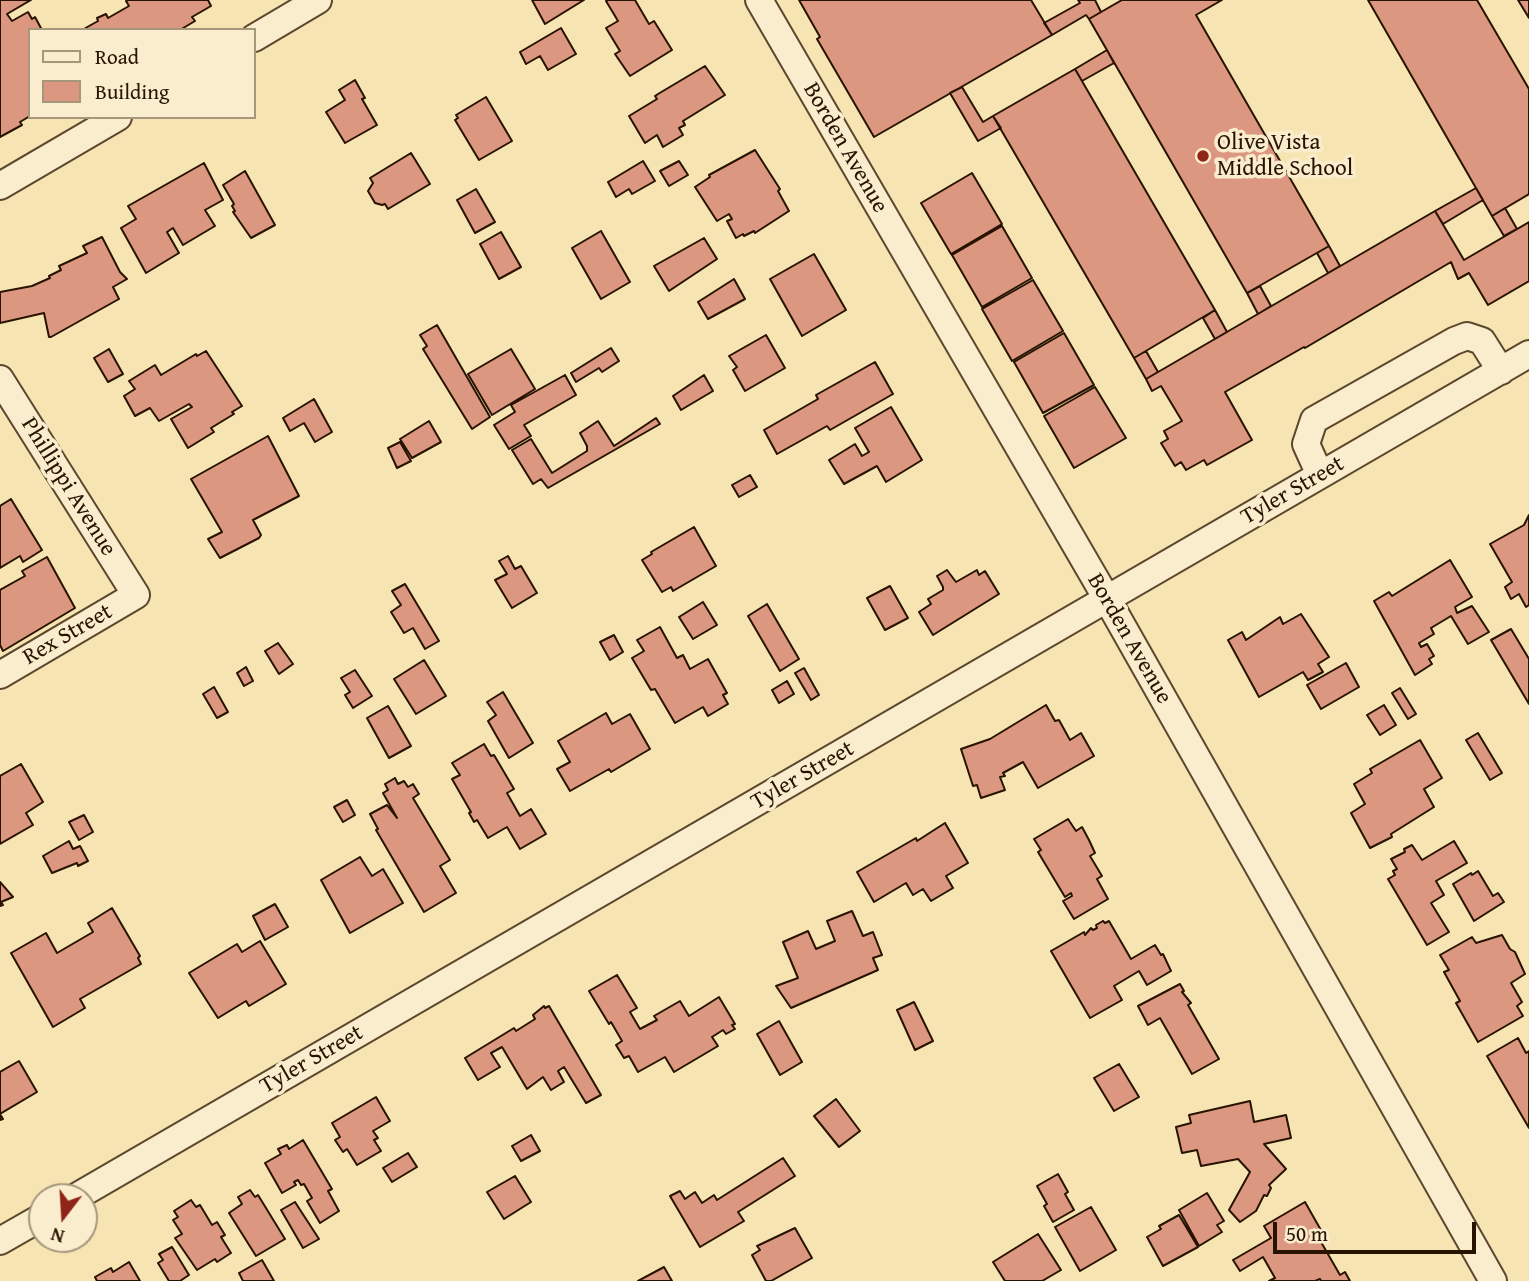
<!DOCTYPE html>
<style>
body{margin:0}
#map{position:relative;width:1529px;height:1281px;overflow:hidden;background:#f7e4b3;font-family:"Gentium Book Plus",serif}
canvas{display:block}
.legend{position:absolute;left:28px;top:28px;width:228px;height:91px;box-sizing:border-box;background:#faedce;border:2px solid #a6967c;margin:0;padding:9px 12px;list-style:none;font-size:21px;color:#281300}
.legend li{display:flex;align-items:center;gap:14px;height:35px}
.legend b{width:35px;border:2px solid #a6967c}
.north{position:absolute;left:28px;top:1183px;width:70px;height:70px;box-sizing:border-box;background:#faedce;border:2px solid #a6967c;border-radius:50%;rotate:197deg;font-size:19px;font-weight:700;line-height:28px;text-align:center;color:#281300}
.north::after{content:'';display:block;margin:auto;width:24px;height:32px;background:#8f2418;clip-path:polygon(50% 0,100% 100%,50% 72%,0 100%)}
.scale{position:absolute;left:1273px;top:1222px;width:203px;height:32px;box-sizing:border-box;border:4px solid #281300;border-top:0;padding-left:9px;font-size:21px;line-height:24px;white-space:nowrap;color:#281300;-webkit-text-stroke:5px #faedce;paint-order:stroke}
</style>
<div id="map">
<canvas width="1529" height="1281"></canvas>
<ul class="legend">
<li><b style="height:9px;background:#faedce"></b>Road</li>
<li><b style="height:19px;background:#dc9781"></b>Building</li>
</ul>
<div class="north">N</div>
<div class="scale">50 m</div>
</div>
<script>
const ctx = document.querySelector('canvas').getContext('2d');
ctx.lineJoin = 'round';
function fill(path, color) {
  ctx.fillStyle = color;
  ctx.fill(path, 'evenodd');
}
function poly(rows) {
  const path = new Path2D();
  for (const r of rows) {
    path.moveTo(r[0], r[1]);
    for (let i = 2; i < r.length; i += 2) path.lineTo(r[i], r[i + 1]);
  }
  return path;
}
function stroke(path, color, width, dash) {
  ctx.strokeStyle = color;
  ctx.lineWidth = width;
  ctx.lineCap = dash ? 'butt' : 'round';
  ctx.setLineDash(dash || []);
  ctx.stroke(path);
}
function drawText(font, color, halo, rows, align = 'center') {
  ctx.font = font + ' "Gentium Book Plus",serif';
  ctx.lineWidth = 7;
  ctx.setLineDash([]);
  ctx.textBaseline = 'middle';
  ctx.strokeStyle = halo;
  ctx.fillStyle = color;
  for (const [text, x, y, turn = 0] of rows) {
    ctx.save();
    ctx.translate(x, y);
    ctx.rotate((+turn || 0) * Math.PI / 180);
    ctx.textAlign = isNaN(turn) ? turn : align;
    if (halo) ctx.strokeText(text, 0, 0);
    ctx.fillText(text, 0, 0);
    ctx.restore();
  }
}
const building = poly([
 [0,0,31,0,7,14,12,21,28,12,32,19,35,17,42,30,30,30,30,116,20,122,22,125,0,137,0,0],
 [128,0,208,0,211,6,192,17,195,21,180,30,82,30,98,21,97,18,106,14,108,18,129,6,126,1,128,0],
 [532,0,584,0,545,24,532,0],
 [608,0,635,0,649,24,654,21,672,50,630,76,615,54,620,51,606,28,618,21,606,1,608,0],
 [799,0,1031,0,1052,35,874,137,817,39,820,37,799,0],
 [1078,0,1095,0,1101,12,1089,19,1086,15,1052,35,1044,23,1080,3,1078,0],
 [1122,0,1222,0,1196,15,1329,246,1247,293,1089,19,1122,0],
 [1368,0,1477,0,1529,89,1529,194,1492,216,1368,0],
 [1518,0,1529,0,1529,18,1518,0],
 [561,28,576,54,548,70,540,56,526,64,520,52,561,28],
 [1107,50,1114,63,1082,81,1075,69,1107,50],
 [705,66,725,95,683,121,685,125,679,128,683,135,663,147,657,135,645,143,629,116,657,99,655,96,658,94,705,66],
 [1075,69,1215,310,1134,358,993,116,1075,69],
 [355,80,365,98,362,99,377,125,345,143,326,112,345,100,339,90,355,80],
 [962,87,983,122,993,116,1001,128,978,141,950,93,962,87],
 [486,97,512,141,479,160,455,120,458,118,456,115,486,97],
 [755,150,780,189,778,191,789,211,755,233,754,231,744,236,743,234,736,238,727,221,732,219,729,214,717,221,695,187,710,177,709,175,755,150],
 [411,153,430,184,388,209,385,204,382,205,375,203,368,191,373,183,370,178,411,153],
 [643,161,655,181,632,194,629,189,616,197,608,182,643,161],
 [679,161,688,175,669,186,660,171,679,161],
 [204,163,223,200,205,210,215,226,183,245,173,228,167,232,179,253,146,273,121,228,136,219,128,206,204,163],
 [245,171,275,225,251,238,233,212,235,211,232,206,234,204,223,185,245,171],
 [972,173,1002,224,951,254,921,203,972,173],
 [1476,188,1483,200,1443,224,1435,211,1476,188],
 [476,189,495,222,475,233,457,200,476,189],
 [1505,208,1517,229,1504,236,1492,216,1505,208],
 [1435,211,1464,260,1529,222,1529,281,1488,305,1469,273,1458,279,1451,262,1305,348,1304,347,1225,392,1252,440,1207,465,1204,460,1186,470,1181,462,1175,466,1161,443,1168,439,1164,431,1182,421,1161,386,1152,391,1146,379,1435,211],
 [1002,226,1032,278,982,307,952,255,1002,226],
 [601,231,630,282,601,299,572,248,601,231],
 [501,232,521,267,499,279,480,244,501,232],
 [102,237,120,272,127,279,113,287,119,299,51,337,49,337,44,313,0,323,0,292,32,286,50,278,49,276,61,270,59,266,87,253,83,246,102,237],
 [704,238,717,259,669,291,654,266,704,238],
 [1329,246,1340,266,1328,273,1317,253,1329,246],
 [814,254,846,310,802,336,770,279,814,254],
 [734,279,745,299,708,319,698,302,734,279],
 [1033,280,1063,331,1012,361,982,309,1033,280],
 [1260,286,1271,306,1258,314,1247,293,1260,286],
 [1215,310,1227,332,1215,339,1203,318,1215,310],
 [437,325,490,417,472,429,423,349,427,346,420,335,437,325],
 [1064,333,1094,385,1043,413,1014,362,1064,333],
 [766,335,785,368,745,391,733,370,737,367,729,356,766,335],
 [611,348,619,361,602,372,599,368,576,382,571,373,611,348],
 [109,349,123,374,108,382,94,358,109,349],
 [511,349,535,389,492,415,468,374,511,349],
 [206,351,242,406,232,412,234,414,211,428,214,432,188,448,171,419,192,407,189,404,159,421,150,408,135,416,124,396,135,389,129,381,155,365,161,375,196,354,197,356,206,351],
 [1146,351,1158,372,1146,379,1134,358,1146,351],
 [875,362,893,394,830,430,827,426,777,454,764,430,818,399,816,395,875,362],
 [565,375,576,395,524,425,531,436,509,449,494,425,515,412,511,405,565,375],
 [704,375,713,391,681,410,673,396,704,375],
 [1095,387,1126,438,1074,468,1044,416,1095,387],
 [314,399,332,432,315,442,304,423,290,431,283,418,314,399],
 [891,407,922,460,886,482,877,466,844,484,829,460,855,444,862,456,869,452,855,428,891,407],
 [656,418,660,424,548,488,541,479,533,484,512,450,531,439,552,473,587,451,587,446,580,433,598,421,614,446,656,418],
 [429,421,441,442,412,458,400,439,429,421],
 [268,436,299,496,253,520,261,535,259,538,220,558,208,539,222,532,191,479,268,436],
 [400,442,411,461,397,468,388,448,400,442],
 [750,475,757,487,739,497,732,485,750,475],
 [11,499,42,550,23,562,20,556,0,568,0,506,11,499],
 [1529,515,1529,605,1526,607,1519,594,1511,599,1505,587,1512,582,1490,544,1524,525,1529,515],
 [694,527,716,566,673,591,671,587,662,592,642,560,652,554,651,552,694,527],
 [508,556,515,569,521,566,537,593,512,608,495,580,507,574,499,561,508,556],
 [47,557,75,608,3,651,0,645,0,590,25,576,22,571,47,557],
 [1450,560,1472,597,1455,607,1457,613,1472,606,1489,632,1468,644,1451,616,1431,628,1434,634,1419,643,1421,647,1427,644,1434,656,1429,659,1432,664,1415,675,1374,601,1389,592,1392,596,1450,560],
 [947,570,956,582,977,570,979,575,985,571,999,594,933,635,919,612,931,604,928,599,943,590,943,587,937,576,947,570],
 [405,584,439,641,425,649,413,628,404,633,391,612,401,605,392,591,405,584],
 [890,586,908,618,885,630,867,598,890,586],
 [703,602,717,625,693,639,679,617,703,602],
 [767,604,799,659,780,671,748,616,767,604],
 [1301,614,1329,657,1318,664,1323,672,1308,680,1303,672,1259,697,1228,640,1242,632,1246,640,1280,617,1283,624,1301,614],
 [660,627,677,658,683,655,690,669,708,659,727,693,723,695,728,704,708,716,703,707,675,723,655,689,651,690,632,658,644,651,637,640,660,627],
 [1511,629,1529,659,1529,704,1491,640,1511,629],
 [614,635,623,652,610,660,600,642,614,635],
 [278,643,293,664,279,674,265,651,278,643],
 [424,660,446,696,416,714,394,679,424,660],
 [1346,663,1359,687,1321,709,1307,685,1346,663],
 [246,667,253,681,244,686,237,673,246,667],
 [804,668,819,695,811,700,795,673,804,668],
 [355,670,372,696,353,708,345,695,350,692,341,678,355,670],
 [787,681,794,694,779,703,772,690,787,681],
 [214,687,228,712,217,718,203,694,214,687],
 [1400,688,1416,714,1408,719,1392,693,1400,688],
 [503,692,533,743,509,758,488,721,496,715,487,702,503,692],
 [1046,705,1055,721,1059,720,1070,740,1081,733,1094,756,1038,788,1023,762,1003,773,1005,776,1000,777,1005,790,981,798,977,785,973,786,961,749,990,739,1046,705],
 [1384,705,1396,725,1380,735,1367,715,1384,705],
 [388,706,411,746,389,758,367,718,388,706],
 [606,713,612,724,630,714,650,749,611,772,609,769,570,791,557,769,570,762,558,741,606,713],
 [1478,733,1502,773,1490,780,1466,740,1478,733],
 [1420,740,1442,778,1424,789,1434,807,1391,834,1392,837,1370,848,1351,813,1365,804,1354,784,1372,773,1370,769,1420,740],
 [484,744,491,756,494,755,514,789,507,793,520,816,531,809,546,834,520,849,507,827,488,838,477,820,474,822,469,813,471,812,452,779,460,775,452,763,484,744],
 [21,764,43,802,26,813,33,825,0,844,0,776,21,764],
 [395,778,398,784,404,781,408,787,413,784,419,794,413,798,450,860,440,866,456,893,424,912,376,830,378,829,370,814,387,805,397,818,383,793,388,790,385,784,395,778],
 [347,800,355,815,343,822,334,807,347,800],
 [84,815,93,832,79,840,69,822,84,815],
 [1068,819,1076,831,1082,827,1089,840,1095,853,1090,856,1102,876,1097,879,1108,899,1074,919,1063,901,1072,896,1071,893,1065,897,1038,852,1041,850,1034,839,1068,819],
 [945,823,968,863,946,876,953,888,931,901,923,889,913,895,906,883,874,902,857,872,916,838,917,841,945,823],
 [69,841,73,849,80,846,88,861,78,866,77,863,52,873,43,856,69,841],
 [1454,841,1467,863,1436,881,1444,895,1431,903,1449,932,1427,945,1388,879,1395,875,1393,871,1397,869,1391,859,1405,852,1404,849,1412,845,1422,860,1454,841],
 [360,857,372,876,383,869,403,903,350,933,321,880,360,857],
 [1478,871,1493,896,1498,893,1504,902,1474,921,1453,884,1471,873,1472,875,1478,871],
 [0,882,13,897,1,902,3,905,0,906,0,882],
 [275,904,288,927,265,940,253,916,275,904],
 [112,908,140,956,138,958,141,964,80,999,85,1008,53,1027,11,953,46,933,57,953,93,932,88,923,112,908],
 [852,911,863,936,873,932,882,955,873,958,878,970,791,1008,776,986,798,978,783,942,808,931,816,949,835,941,827,921,852,911],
 [1103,921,1105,923,1109,921,1131,959,1155,945,1161,955,1163,954,1171,971,1147,985,1139,971,1114,986,1122,1000,1090,1018,1051,951,1084,932,1085,935,1091,928,1093,930,1097,928,1096,925,1103,921],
 [1502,935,1510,949,1515,952,1525,974,1511,983,1522,1002,1517,1006,1523,1016,1478,1042,1456,1003,1460,1001,1444,972,1449,970,1440,955,1472,937,1476,943,1502,935],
 [260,941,286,984,249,1006,246,1001,218,1018,189,973,237,944,242,952,260,941],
 [617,975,637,1008,630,1012,640,1029,657,1020,654,1016,680,1001,689,1016,719,997,735,1024,732,1025,735,1029,726,1034,723,1030,712,1037,718,1046,674,1072,665,1057,638,1072,629,1056,624,1058,616,1045,622,1041,611,1022,609,1024,589,991,617,975],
 [1180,984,1184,991,1182,992,1191,1003,1188,1005,1219,1059,1192,1074,1160,1018,1148,1025,1138,1006,1180,984],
 [914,1002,933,1041,915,1050,897,1010,914,1002],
 [544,1006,545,1008,549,1006,601,1095,586,1103,564,1067,558,1071,564,1082,551,1090,543,1077,527,1089,502,1047,491,1053,500,1067,478,1080,465,1058,514,1028,516,1031,535,1019,533,1015,544,1006],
 [779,1021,802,1062,780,1075,757,1034,779,1021],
 [1518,1038,1526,1053,1529,1051,1529,1128,1487,1056,1518,1038],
 [19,1061,37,1092,0,1114,3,1119,0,1120,0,1072,19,1061],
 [1119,1064,1139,1097,1114,1111,1094,1078,1119,1064],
 [376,1097,390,1121,373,1131,378,1138,374,1140,381,1151,357,1165,347,1149,343,1152,335,1140,340,1137,332,1123,376,1097],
 [836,1099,860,1131,839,1147,814,1116,836,1099],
 [1250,1101,1254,1122,1286,1115,1291,1138,1264,1144,1286,1169,1269,1185,1271,1188,1267,1196,1264,1195,1256,1211,1240,1222,1229,1210,1250,1172,1238,1159,1201,1166,1197,1150,1182,1153,1176,1127,1191,1123,1189,1115,1250,1101],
 [531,1135,540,1151,521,1161,512,1146,531,1135],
 [303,1140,332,1189,328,1191,339,1211,320,1223,307,1201,312,1198,304,1184,301,1185,298,1180,294,1182,296,1185,282,1193,265,1163,281,1154,278,1149,287,1145,289,1149,303,1140],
 [408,1153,417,1167,392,1182,383,1168,408,1153],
 [783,1158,795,1176,738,1212,744,1221,700,1247,670,1196,680,1191,685,1199,695,1192,702,1203,714,1195,717,1200,783,1158],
 [1058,1174,1068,1192,1065,1194,1074,1210,1053,1222,1044,1206,1047,1204,1037,1186,1058,1174],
 [515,1176,531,1202,504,1219,487,1192,515,1176],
 [250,1190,255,1197,258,1195,285,1239,256,1256,229,1213,242,1204,238,1197,250,1190],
 [1207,1193,1224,1221,1217,1225,1222,1232,1199,1246,1179,1210,1207,1193],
 [191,1200,196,1207,200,1205,212,1225,217,1222,225,1235,221,1237,231,1253,217,1262,215,1259,197,1270,175,1238,182,1234,173,1220,178,1217,174,1211,191,1200],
 [295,1202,319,1239,303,1248,281,1210,295,1202],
 [1305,1202,1326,1239,1321,1242,1340,1275,1345,1272,1350,1281,1321,1281,1320,1279,1315,1281,1269,1281,1275,1278,1263,1257,1240,1271,1233,1260,1271,1238,1264,1226,1305,1202],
 [1091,1207,1116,1250,1080,1271,1055,1227,1091,1207],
 [1179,1215,1198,1247,1163,1266,1147,1237,1161,1229,1159,1226,1179,1215],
 [795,1228,812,1258,771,1281,766,1281,752,1255,760,1250,757,1246,795,1228],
 [1038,1234,1061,1270,1042,1281,1005,1281,993,1262,1038,1234],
 [172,1247,189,1275,180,1281,169,1281,158,1263,163,1260,159,1254,172,1247],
 [262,1260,274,1281,243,1281,239,1273,262,1260],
 [129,1262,140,1281,97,1281,95,1277,111,1268,113,1272,129,1262],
 [664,1267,672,1281,638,1281,664,1267]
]);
fill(building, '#dc9781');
stroke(building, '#281300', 2);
const minor = poly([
 [759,0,1107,599,1493,1281],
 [254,38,318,0],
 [0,186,118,117],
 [0,379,136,595,0,675],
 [1320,475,1306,444,1314,420,1454,341,1467,336,1482,341,1501,371],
 [76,1197,1529,354],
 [0,1241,42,1217]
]);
stroke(minor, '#5c472d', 30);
stroke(minor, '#faedce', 26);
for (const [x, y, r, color] of [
 [1203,156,7,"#8f2418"]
]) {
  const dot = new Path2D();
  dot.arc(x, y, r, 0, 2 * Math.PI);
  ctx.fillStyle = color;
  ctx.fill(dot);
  stroke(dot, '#faedce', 2.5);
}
drawText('23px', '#281300', '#faedce', [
 ["Olive Vista",1217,143],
 ["Middle School",1217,169]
], 'left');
drawText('23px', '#281300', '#faedce', [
 ["Borden Avenue",845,148,60],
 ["Phillippi Avenue",68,487,58],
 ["Tyler Street",1293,491,-30],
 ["Rex Street",68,635,-30],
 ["Borden Avenue",1129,639,60],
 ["Tyler Street",803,776,-30],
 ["Tyler Street",312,1060,-30]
]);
</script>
